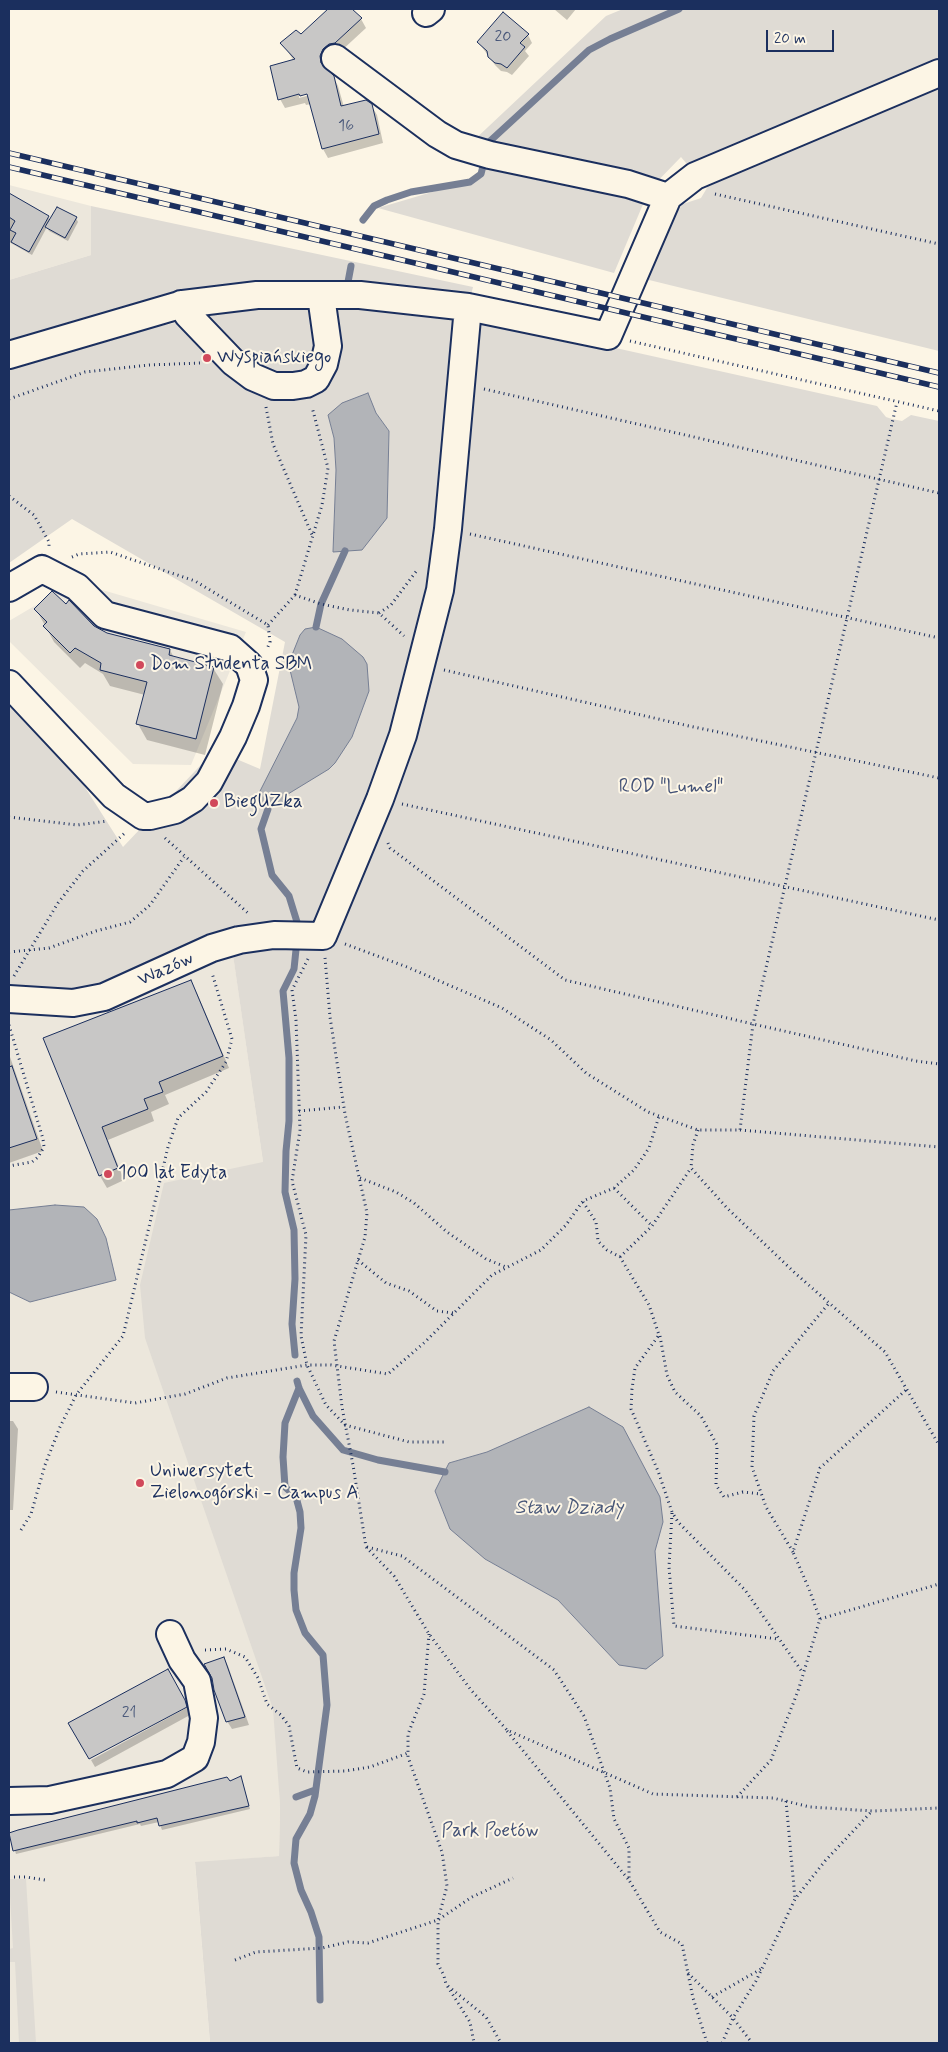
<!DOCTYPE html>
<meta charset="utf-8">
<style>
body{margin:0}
#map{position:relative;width:948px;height:2052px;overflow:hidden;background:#fcf5e5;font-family:Mynerve,sans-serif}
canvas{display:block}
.frame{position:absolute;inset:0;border:10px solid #1b2f5e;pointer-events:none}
.scale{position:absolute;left:766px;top:30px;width:68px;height:22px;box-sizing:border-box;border:2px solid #1b2f5e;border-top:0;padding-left:6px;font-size:15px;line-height:18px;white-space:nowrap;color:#1b2f5e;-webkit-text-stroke:4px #fcf5e5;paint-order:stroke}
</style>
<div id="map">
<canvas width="948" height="2052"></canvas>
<div class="frame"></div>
<div class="scale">20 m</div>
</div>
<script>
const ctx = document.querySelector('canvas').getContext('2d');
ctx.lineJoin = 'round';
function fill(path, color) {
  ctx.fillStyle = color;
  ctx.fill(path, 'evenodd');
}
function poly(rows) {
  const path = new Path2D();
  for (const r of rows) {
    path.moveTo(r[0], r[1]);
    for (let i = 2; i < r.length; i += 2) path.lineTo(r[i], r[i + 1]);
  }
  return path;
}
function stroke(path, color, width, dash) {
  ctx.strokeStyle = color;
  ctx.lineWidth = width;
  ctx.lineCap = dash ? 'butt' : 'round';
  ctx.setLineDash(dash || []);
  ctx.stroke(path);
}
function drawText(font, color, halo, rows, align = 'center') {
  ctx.font = font + ' Mynerve,sans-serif';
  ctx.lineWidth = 4;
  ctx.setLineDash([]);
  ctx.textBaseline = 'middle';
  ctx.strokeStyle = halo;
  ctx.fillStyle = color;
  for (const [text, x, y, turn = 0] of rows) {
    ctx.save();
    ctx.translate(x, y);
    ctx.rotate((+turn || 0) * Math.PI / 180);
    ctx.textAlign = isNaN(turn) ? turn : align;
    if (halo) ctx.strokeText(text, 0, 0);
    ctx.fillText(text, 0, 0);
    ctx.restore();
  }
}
fill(poly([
 [9,185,91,206,91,255,9,280],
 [75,582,246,632,191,765,133,764,9,641,9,621],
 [232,947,263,1162,280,1804,279,1856,195,1863,210,2043,9,2043,9,1006]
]), '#ece7dc');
fill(poly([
 [623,9,939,9,939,351,645,279,671,219,683,204,701,198,707,188,681,157,649,190,614,273,378,208,483,177,471,143,606,16],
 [91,206,473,287,469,303,343,291,9,343,9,280,91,255],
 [287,304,458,313,877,406,886,417,892,419,902,421,911,415,939,421,939,2043,210,2043,195,1862,279,1856,280,1804,273,1709,145,1338,140,1285,164,1183,263,1162,232,948,71,1006,9,1004,9,693,60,748,123,847,215,750,260,769,285,642,72,519,9,563,9,368,155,327,239,310],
 [376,413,389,431,387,518,333,552,336,470,334,438,328,415],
 [487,1452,663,1522,619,1665,558,1600,485,1559,450,1463],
 [9,1879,26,1879,36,2043,19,2043,15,1962,9,1962,9,1949,13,1948]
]), '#dfdbd4');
const water = poly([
 [368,393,376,413,389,431,387,518,362,550,333,552,336,470,334,438,328,415,342,403,368,393],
 [316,627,342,639,363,657,367,664,369,691,352,737,335,763,329,769,288,794,282,803,268,809,255,801,297,718,299,707,290,670,292,655,300,635,305,629,316,627],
 [55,1205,84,1207,97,1219,106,1238,116,1280,30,1302,9,1292,9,1210,55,1205],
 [589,1407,623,1427,660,1497,663,1522,655,1551,663,1656,646,1669,619,1665,558,1600,485,1559,450,1529,435,1491,449,1463,487,1452,589,1407]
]);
fill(water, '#b2b4b8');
stroke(water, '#767f94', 1);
fill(poly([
 [330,9,351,9,361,19,366,28,340,52,328,58,325,69,333,76,338,86,344,107,371,105,377,115,383,143,328,158,323,149,311,104,306,105,305,103,285,108,280,99,294,61,282,43,301,36],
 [313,91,314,94,299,98,299,95],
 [554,9,576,9,567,20],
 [528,35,532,43,525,51,529,56,512,75,507,72,501,71,495,65,479,43],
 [14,198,48,217,50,221,76,218,78,222,68,241,49,231,47,227,32,255,9,242,9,207],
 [36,609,94,627,107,634,170,650,174,658,213,668,223,684,205,755,147,740,138,724,145,695,110,686,103,674,85,663,80,668,54,642],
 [190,981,197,993,229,1068,165,1095,169,1104,151,1112,154,1121,108,1140,124,1180,107,1188,100,1176,44,1038],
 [9,1054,43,1151,9,1163],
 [9,1421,13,1421,18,1429,13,1510,9,1510],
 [224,1658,228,1666,249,1725,232,1729,227,1721],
 [188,1707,190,1715,95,1767,91,1760],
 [242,1781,250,1809,162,1830,159,1822,141,1826,140,1824,16,1854,10,1834]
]), '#0003');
stroke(poly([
 [363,220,374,206,387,200,411,192,470,182,481,174,489,142,589,50,610,39,679,9],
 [348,282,351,266],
 [316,627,321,604,345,551],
 [268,809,261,829,272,875,289,896,297,922,297,930],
 [295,1355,292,1324,295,1279,294,1230,285,1192,286,1151,289,1121,289,1058,283,991,294,969,297,940],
 [297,1381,299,1388,313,1416,343,1450,378,1460,445,1472],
 [299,1388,285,1423,283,1457,285,1487,296,1497,300,1512,301,1528,294,1573,294,1590,296,1610,305,1633,323,1655,327,1705,315,1796,310,1814,296,1839,294,1863,301,1890,311,1912,319,1937,320,2000],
 [296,1797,315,1790]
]), '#767f94', 7);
const building = poly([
 [328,9,352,9,362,18,335,43,329,44,323,49,320,56,321,63,334,76,341,106,366,100,372,104,379,134,322,149,307,94,300,96,299,94,278,100,270,66,295,59,280,43,296,30,301,34,328,9],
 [503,12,529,34,520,43,525,47,507,68,501,64,495,63,488,57,487,51,477,42,503,12],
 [9,193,49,216,29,252,11,242,16,233,10,230,15,221,9,217,9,193],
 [57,207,77,217,65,238,45,227,57,207],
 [52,591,66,604,69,600,94,626,107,633,170,649,169,655,214,667,196,739,136,724,147,682,100,670,101,663,75,648,70,653,43,626,47,622,34,609,52,591],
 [191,980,223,1056,159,1082,163,1092,144,1099,148,1109,102,1127,118,1168,99,1176,43,1038,191,980],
 [12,1066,37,1139,9,1148,9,1067,12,1066],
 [224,1657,245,1717,226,1722,214,1690,212,1678,204,1664,224,1657],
 [168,1669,185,1700,187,1707,89,1759,68,1723,168,1669],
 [241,1776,249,1806,159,1826,157,1818,137,1823,137,1821,13,1851,9,1833,18,1830,227,1777,230,1781,241,1776]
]);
fill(building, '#c8c7c6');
stroke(building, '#1b2f5e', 1);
const minor = poly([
 [426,13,431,9],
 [335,58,437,134,456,145,490,155,628,184,668,197],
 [181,304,188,315,233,362,253,377,274,386,293,386,306,384,316,379,324,364,328,346,321,296],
 [9,355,183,304,257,295,360,295,468,307,608,336,668,197,695,176,939,73],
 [9,588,42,569,77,587,105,615,230,648,249,665,254,680,246,706,233,737,209,782,193,799,175,810,150,816,143,816,114,796,9,684],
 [9,999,73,1003,104,997,212,948,239,940,274,935,323,936,380,799,403,735,440,590,448,529,468,307],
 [9,1387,34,1387],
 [9,1801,50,1800,114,1786,167,1774,195,1758,201,1742,204,1718,197,1681,182,1660,170,1634]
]);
stroke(minor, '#1b2f5e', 30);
stroke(poly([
 [715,194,939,244],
 [630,341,939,411],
 [484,389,939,493],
 [9,399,85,372,149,365,201,363],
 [266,407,273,444,313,537],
 [9,496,34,515,49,542,49,546],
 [470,534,939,638],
 [72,557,79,554,110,552,195,581,268,625,270,642,267,649],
 [295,595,322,505,328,468,312,407],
 [379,613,391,605,418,569],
 [268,625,295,595,321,604,350,610,379,613,404,636],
 [444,670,689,726,939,778],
 [402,804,939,920],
 [9,817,77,825,108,821],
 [165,838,249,914],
 [388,843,390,848,565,980,753,1024,916,1061,939,1064],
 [345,944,407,967,502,1008,551,1040,586,1073,648,1112,698,1130,740,1130,753,1024,897,402],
 [9,952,49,948,96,931,130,922,150,905,184,857],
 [325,958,330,1017,345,1114,367,1213,365,1237,334,1341,342,1407,353,1465,366,1547,394,1576,429,1634,471,1690,507,1730,653,1794,773,1798,810,1807,873,1811,939,1808],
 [308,959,292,990,296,1020,300,1130,292,1181,306,1235,301,1336,307,1365,326,1405,345,1425,409,1442,447,1442],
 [14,976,58,903,83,871,126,832],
 [9,1025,43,1139,44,1147,38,1157,32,1162,9,1166],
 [299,1111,343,1107],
 [698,1130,693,1145,691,1168,727,1208,795,1273,885,1352,939,1445],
 [740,1130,939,1147],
 [360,1178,396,1192,414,1203,447,1232,486,1259,506,1267],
 [614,1188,652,1226],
 [583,1202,596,1222,598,1241,607,1250,620,1257,649,1305,659,1335,635,1368,632,1389,631,1409,658,1471,672,1512,678,1522,745,1590,803,1673],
 [620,1257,652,1226,691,1168],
 [358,1260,386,1283,409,1291,437,1311,453,1313],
 [660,1336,667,1375,675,1392,701,1416,717,1445,716,1485,724,1497,743,1492,761,1494],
 [56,1392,135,1403,185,1394,227,1378,307,1365,331,1365,388,1374,425,1342,492,1275,541,1250,566,1225,583,1201,614,1188,634,1170,649,1148,659,1116],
 [672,1513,669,1567,674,1626,778,1639],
 [21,1530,31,1514,45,1465,60,1427,76,1395,123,1336,168,1147,178,1118,206,1092,226,1062,232,1039,212,973],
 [367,1547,402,1556,554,1670,584,1716,610,1788,614,1819,629,1848,629,1880,660,1932,682,1944,693,1998,707,2043],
 [793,1552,766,1507,752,1467,754,1416,773,1371,829,1303],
 [820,1619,809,1589,793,1552,820,1468,907,1389],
 [429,1634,424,1694,408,1734,408,1757,442,1852,447,1886,438,1920,438,1964,444,1976,446,1984,470,2022,474,2043],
 [205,1650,226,1649,245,1657,258,1678,267,1704,281,1715,289,1726,297,1768,307,1772,345,1771,370,1767,408,1753],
 [507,1731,628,1879],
 [737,1797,771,1760,798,1691,820,1619,939,1584],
 [786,1801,795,1898],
 [9,1877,26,1877,45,1880],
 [235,1960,256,1952,322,1948,348,1942,368,1943,438,1920,472,1897,513,1878],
 [688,1973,733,2018,752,2043],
 [448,1986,486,2017,501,2043],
 [712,1997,761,1969],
 [722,2043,733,2018,756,1981,795,1899,825,1861,872,1811]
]), '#1b2f5e', 3, [1, 4]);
stroke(minor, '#fcf5e5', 26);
const rail = poly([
 [9,153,939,373],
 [9,167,939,387]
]);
stroke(rail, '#1b2f5e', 5.5);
stroke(rail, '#fcf5e5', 4, [11]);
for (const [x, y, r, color] of [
 [207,358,5,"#d1495b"],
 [140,665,5,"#d1495b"],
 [214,803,5,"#d1495b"],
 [108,1174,5,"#d1495b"],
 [140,1483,5,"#d1495b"]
]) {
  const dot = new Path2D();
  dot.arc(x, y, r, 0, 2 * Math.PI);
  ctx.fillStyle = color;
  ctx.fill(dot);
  stroke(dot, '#fcf5e5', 2);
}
drawText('16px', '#465578', null, [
 ["20",503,38],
 ["16",346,127],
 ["21",129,1714]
]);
drawText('19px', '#1b2f5e', '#fcf5e5', [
 ["Wyspiańskiego",217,358],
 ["Dom Studenta SBM",150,665],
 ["BiegUZka",224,803],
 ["100 lat Edyta",118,1174],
 ["Uniwersytet",150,1472],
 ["Zielonogórski - Campus A",150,1494]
], 'left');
drawText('19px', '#425176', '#fcf5e5', [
 ["ROD \"Lumel\"",671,788],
 ["Park Poetów",490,1832]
]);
drawText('19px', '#1b2f5e', '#fcf5e5', [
 ["Wazów",166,970,-24]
]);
drawText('italic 20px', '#485779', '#fcf5e5', [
 ["Staw Dziady",569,1509]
]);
</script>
